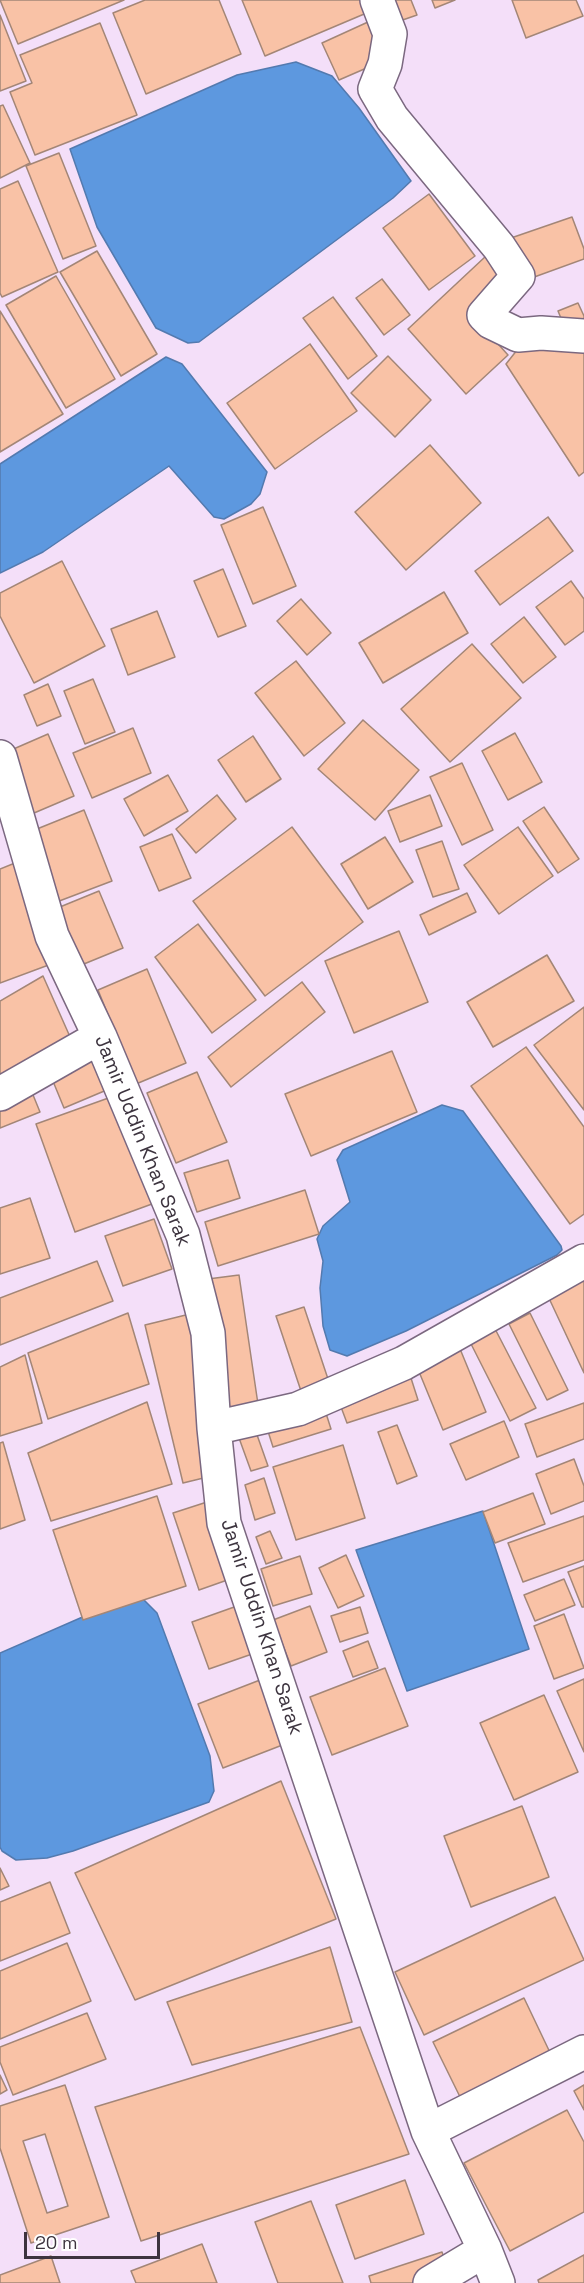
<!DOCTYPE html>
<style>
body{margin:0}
#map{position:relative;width:584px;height:2283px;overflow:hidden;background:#f4dff9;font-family:"Space Grotesk",sans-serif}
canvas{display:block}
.scale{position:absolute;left:24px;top:2232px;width:136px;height:27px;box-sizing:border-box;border:3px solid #3d343f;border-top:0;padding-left:8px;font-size:18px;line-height:21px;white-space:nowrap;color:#3d343f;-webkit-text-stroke:4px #fff;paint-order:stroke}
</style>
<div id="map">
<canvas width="584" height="2283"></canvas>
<div class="scale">20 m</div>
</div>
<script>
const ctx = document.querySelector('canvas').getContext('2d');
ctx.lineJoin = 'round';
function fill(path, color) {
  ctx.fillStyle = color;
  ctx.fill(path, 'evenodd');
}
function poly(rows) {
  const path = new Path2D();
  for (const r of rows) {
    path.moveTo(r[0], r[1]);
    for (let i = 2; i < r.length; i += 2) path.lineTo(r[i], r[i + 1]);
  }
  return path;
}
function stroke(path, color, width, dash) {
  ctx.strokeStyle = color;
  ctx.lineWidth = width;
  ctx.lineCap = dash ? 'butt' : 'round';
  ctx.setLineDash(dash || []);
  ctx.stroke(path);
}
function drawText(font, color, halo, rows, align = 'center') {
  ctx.font = font + ' "Space Grotesk",sans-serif';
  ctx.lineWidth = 4.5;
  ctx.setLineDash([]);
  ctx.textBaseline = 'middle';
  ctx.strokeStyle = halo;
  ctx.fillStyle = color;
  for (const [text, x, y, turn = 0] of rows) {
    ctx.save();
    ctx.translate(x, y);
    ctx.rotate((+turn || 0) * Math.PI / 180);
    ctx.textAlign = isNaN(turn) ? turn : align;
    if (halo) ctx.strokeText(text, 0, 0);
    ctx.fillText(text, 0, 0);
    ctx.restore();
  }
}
const water = poly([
 [296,62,332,76,359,108,411,181,393,198,199,342,188,343,156,328,97,227,70,149,237,75,296,62],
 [166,357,182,364,267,472,260,494,251,504,224,519,214,517,169,466,43,552,0,573,0,464,166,357],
 [442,1105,463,1111,561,1246,562,1250,557,1255,406,1331,347,1356,330,1350,323,1326,320,1288,323,1261,317,1239,323,1226,350,1202,337,1160,343,1150,442,1105],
 [483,1511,529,1649,407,1691,356,1550,483,1511],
 [126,1598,144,1600,157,1613,210,1756,214,1791,209,1802,73,1851,47,1858,16,1860,2,1851,0,1847,0,1653,126,1598]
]);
fill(water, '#5d98df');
stroke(water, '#537aaf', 1.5);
const building = poly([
 [0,0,124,0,18,44,0,0],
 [145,0,219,0,241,54,146,94,113,13,145,0],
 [242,0,373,0,376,9,265,56,242,0],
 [385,0,411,0,417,15,394,23,385,0],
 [432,0,455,0,435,8,432,0],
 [512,0,576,0,583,16,526,38,512,0],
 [0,15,26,81,0,91,0,15],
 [368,22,385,60,339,80,322,43,368,22],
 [100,23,137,115,35,155,10,92,32,83,20,55,100,23],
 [3,105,30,163,0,178,0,106,3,105],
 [59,153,96,246,63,259,26,166,59,153],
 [18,181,58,272,2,297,0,293,0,189,18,181],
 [429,194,475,256,429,290,383,228,429,194],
 [572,217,584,249,584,259,526,280,511,238,572,217],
 [97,251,157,354,121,376,60,272,97,251],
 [486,256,509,282,472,315,508,355,466,394,408,329,486,256],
 [56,276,115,379,66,408,6,305,56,276],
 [382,279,410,315,384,335,356,298,382,279],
 [333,297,377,356,348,379,303,318,333,297],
 [578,303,584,316,584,328,568,335,558,311,578,303],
 [0,311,63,414,0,452,0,311],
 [525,340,584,352,584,472,579,476,506,364,525,340],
 [310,344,357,411,275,469,227,403,310,344],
 [388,356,431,400,395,437,351,393,388,356],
 [430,445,481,503,406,570,355,512,430,445],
 [263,507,296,586,253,604,221,525,263,507],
 [548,517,573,551,500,605,475,571,548,517],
 [62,561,105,646,34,683,0,616,0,593,62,561],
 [223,569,246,626,218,637,194,581,223,569],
 [571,581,584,599,584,631,565,645,536,607,571,581],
 [444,592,468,633,383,683,359,643,444,592],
 [301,599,331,633,307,655,277,621,301,599],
 [157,611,175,657,128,675,111,629,157,611],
 [524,617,556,657,523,683,491,644,524,617],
 [472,644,521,698,450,762,401,709,472,644],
 [296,661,345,723,304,756,255,693,296,661],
 [93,679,115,732,85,744,64,691,93,679],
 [48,684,61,716,37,726,24,695,48,684],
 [363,720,419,770,375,820,318,769,363,720],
 [133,728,151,773,92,798,73,753,133,728],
 [515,733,542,782,508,800,482,751,515,733],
 [48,734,74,796,27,816,2,754,48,734],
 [253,736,281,779,246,802,218,760,253,736],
 [462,763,493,830,462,845,430,777,462,763],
 [168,775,188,811,144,836,124,799,168,775],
 [217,795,236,819,196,853,176,829,217,795],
 [430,795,442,826,400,842,388,811,430,795],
 [544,807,579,859,558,873,523,821,544,807],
 [84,810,112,881,54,903,27,833,84,810],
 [292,827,363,922,265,996,193,901,292,827],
 [518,827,553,876,499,914,464,865,518,827],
 [172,834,191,878,159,891,140,847,172,834],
 [385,837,413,882,368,909,341,864,385,837],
 [442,841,459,889,433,897,416,850,442,841],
 [15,863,54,963,0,983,0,869,15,863],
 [99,891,123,948,79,966,55,909,99,891],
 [467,893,476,912,429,935,420,915,467,893],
 [198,924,256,1000,212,1033,155,957,198,924],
 [399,931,428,1002,354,1033,325,961,399,931],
 [547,955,574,1001,493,1047,467,1002,547,955],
 [147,969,186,1063,136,1084,98,990,147,969],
 [43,976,75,1048,0,1080,0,1001,43,976],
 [302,982,325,1012,231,1087,208,1057,302,982],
 [584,1007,584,1110,534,1045,584,1007],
 [526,1047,584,1127,584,1214,570,1224,471,1086,526,1047],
 [392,1051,417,1112,311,1156,285,1094,392,1051],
 [95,1056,109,1089,64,1108,50,1074,95,1056],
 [197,1072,227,1142,176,1163,147,1093,197,1072],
 [31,1090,40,1112,0,1128,0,1103,31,1090],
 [114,1096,152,1204,75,1232,36,1124,114,1096],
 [228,1160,240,1198,197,1212,184,1173,228,1160],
 [305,1190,319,1234,218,1266,205,1222,305,1190],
 [30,1198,50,1258,0,1274,0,1208,30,1198],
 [154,1219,172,1269,123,1286,105,1236,154,1219],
 [97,1261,113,1301,0,1345,0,1298,97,1261],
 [239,1275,259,1411,227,1416,208,1279,239,1275],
 [584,1276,584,1373,547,1294,584,1276],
 [304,1307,330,1385,302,1394,276,1316,304,1307],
 [128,1313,149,1384,48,1419,28,1353,128,1313],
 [194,1313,232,1471,183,1483,145,1325,194,1313],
 [530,1313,568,1390,547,1400,509,1324,530,1313],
 [492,1323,536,1408,510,1421,467,1336,492,1323],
 [458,1344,486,1412,443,1430,415,1362,458,1344],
 [25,1355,42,1423,0,1436,0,1367,25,1355],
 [410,1375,418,1400,347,1423,338,1399,410,1375],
 [147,1402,172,1484,51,1521,28,1453,147,1402],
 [584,1403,584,1439,537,1457,525,1424,584,1403],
 [324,1407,331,1429,273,1447,266,1425,324,1407],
 [504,1421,519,1457,466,1480,450,1444,504,1421],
 [397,1425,417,1476,397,1484,378,1432,397,1425],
 [256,1432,268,1466,251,1471,239,1438,256,1432],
 [3,1442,25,1520,0,1529,0,1443,3,1442],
 [343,1445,365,1518,296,1540,273,1467,343,1445],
 [574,1459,584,1486,584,1501,551,1514,536,1474,574,1459],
 [264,1478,275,1513,255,1520,245,1485,264,1478],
 [533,1493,545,1524,495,1543,483,1512,533,1493],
 [157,1496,186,1586,83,1620,53,1530,157,1496],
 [207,1502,233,1578,199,1590,173,1513,207,1502],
 [584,1516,584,1560,523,1582,508,1543,584,1516],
 [270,1531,282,1558,266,1564,256,1537,270,1531],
 [346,1555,364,1596,338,1608,319,1568,346,1555],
 [300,1556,312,1594,273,1606,261,1569,300,1556],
 [584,1566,584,1607,582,1607,568,1572,584,1566],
 [564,1579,575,1605,535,1621,524,1595,564,1579],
 [237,1606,255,1653,209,1669,192,1622,237,1606],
 [310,1606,327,1652,291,1666,273,1620,310,1606],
 [360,1607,368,1633,340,1642,331,1616,360,1607],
 [564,1614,584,1668,554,1679,534,1626,564,1614],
 [368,1641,378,1668,353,1677,343,1651,368,1641],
 [385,1668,408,1726,332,1755,310,1697,385,1668],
 [584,1679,584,1752,557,1691,584,1679],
 [260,1680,285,1744,223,1768,198,1704,260,1680],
 [544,1695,578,1772,514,1800,480,1723,544,1695],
 [281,1781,336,1919,135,2000,75,1873,281,1781],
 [522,1806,549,1877,471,1907,444,1836,522,1806],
 [0,1868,9,1886,0,1890,0,1868],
 [50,1882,70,1933,0,1961,0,1902,50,1882],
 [555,1897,584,1960,424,2035,395,1972,555,1897],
 [67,1943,91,2001,0,2039,0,1971,67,1943],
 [330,1947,352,2022,192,2065,167,2002,330,1947],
 [524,1998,555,2063,465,2107,433,2042,524,1998],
 [87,2013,106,2059,13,2095,0,2062,0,2047,87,2013],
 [360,2027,409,2154,141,2241,95,2107,360,2027],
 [0,2075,7,2090,0,2094,0,2075],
 [65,2085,109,2217,31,2243,0,2148,0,2106,65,2085],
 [45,2134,68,2206,47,2213,23,2141,45,2134],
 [584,2085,584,2110,574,2091,584,2085],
 [567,2110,584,2142,584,2212,510,2251,464,2163,567,2110],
 [405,2180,424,2234,355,2259,336,2205,405,2180],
 [311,2201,343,2283,278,2283,255,2222,311,2201],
 [202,2244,217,2283,136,2283,131,2271,202,2244],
 [442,2252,452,2283,371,2283,369,2276,442,2252],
 [584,2255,584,2283,539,2283,538,2280,584,2255],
 [51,2256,60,2283,0,2283,0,2275,51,2256]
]);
fill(building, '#f9c2a6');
stroke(building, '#a38677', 1.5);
const minor = poly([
 [377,0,390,34,385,64,375,89,392,118,499,247,518,276,484,315,491,322,518,335,541,333,584,336],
 [0,757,52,936,100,1037,183,1235,208,1333,214,1428,224,1523,428,2131,485,2250,498,2283],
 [0,1094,100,1037],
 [214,1428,298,1409,404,1363,584,1261],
 [428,2131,584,2052],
 [430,2283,485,2250]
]);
stroke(minor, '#7b6880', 36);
stroke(minor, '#fff', 33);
drawText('20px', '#3d343f', '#fff', [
 ["Jamir Uddin Khan Sarak",142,1141,68],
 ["Jamir Uddin Khan Sarak",261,1627,72]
]);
</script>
